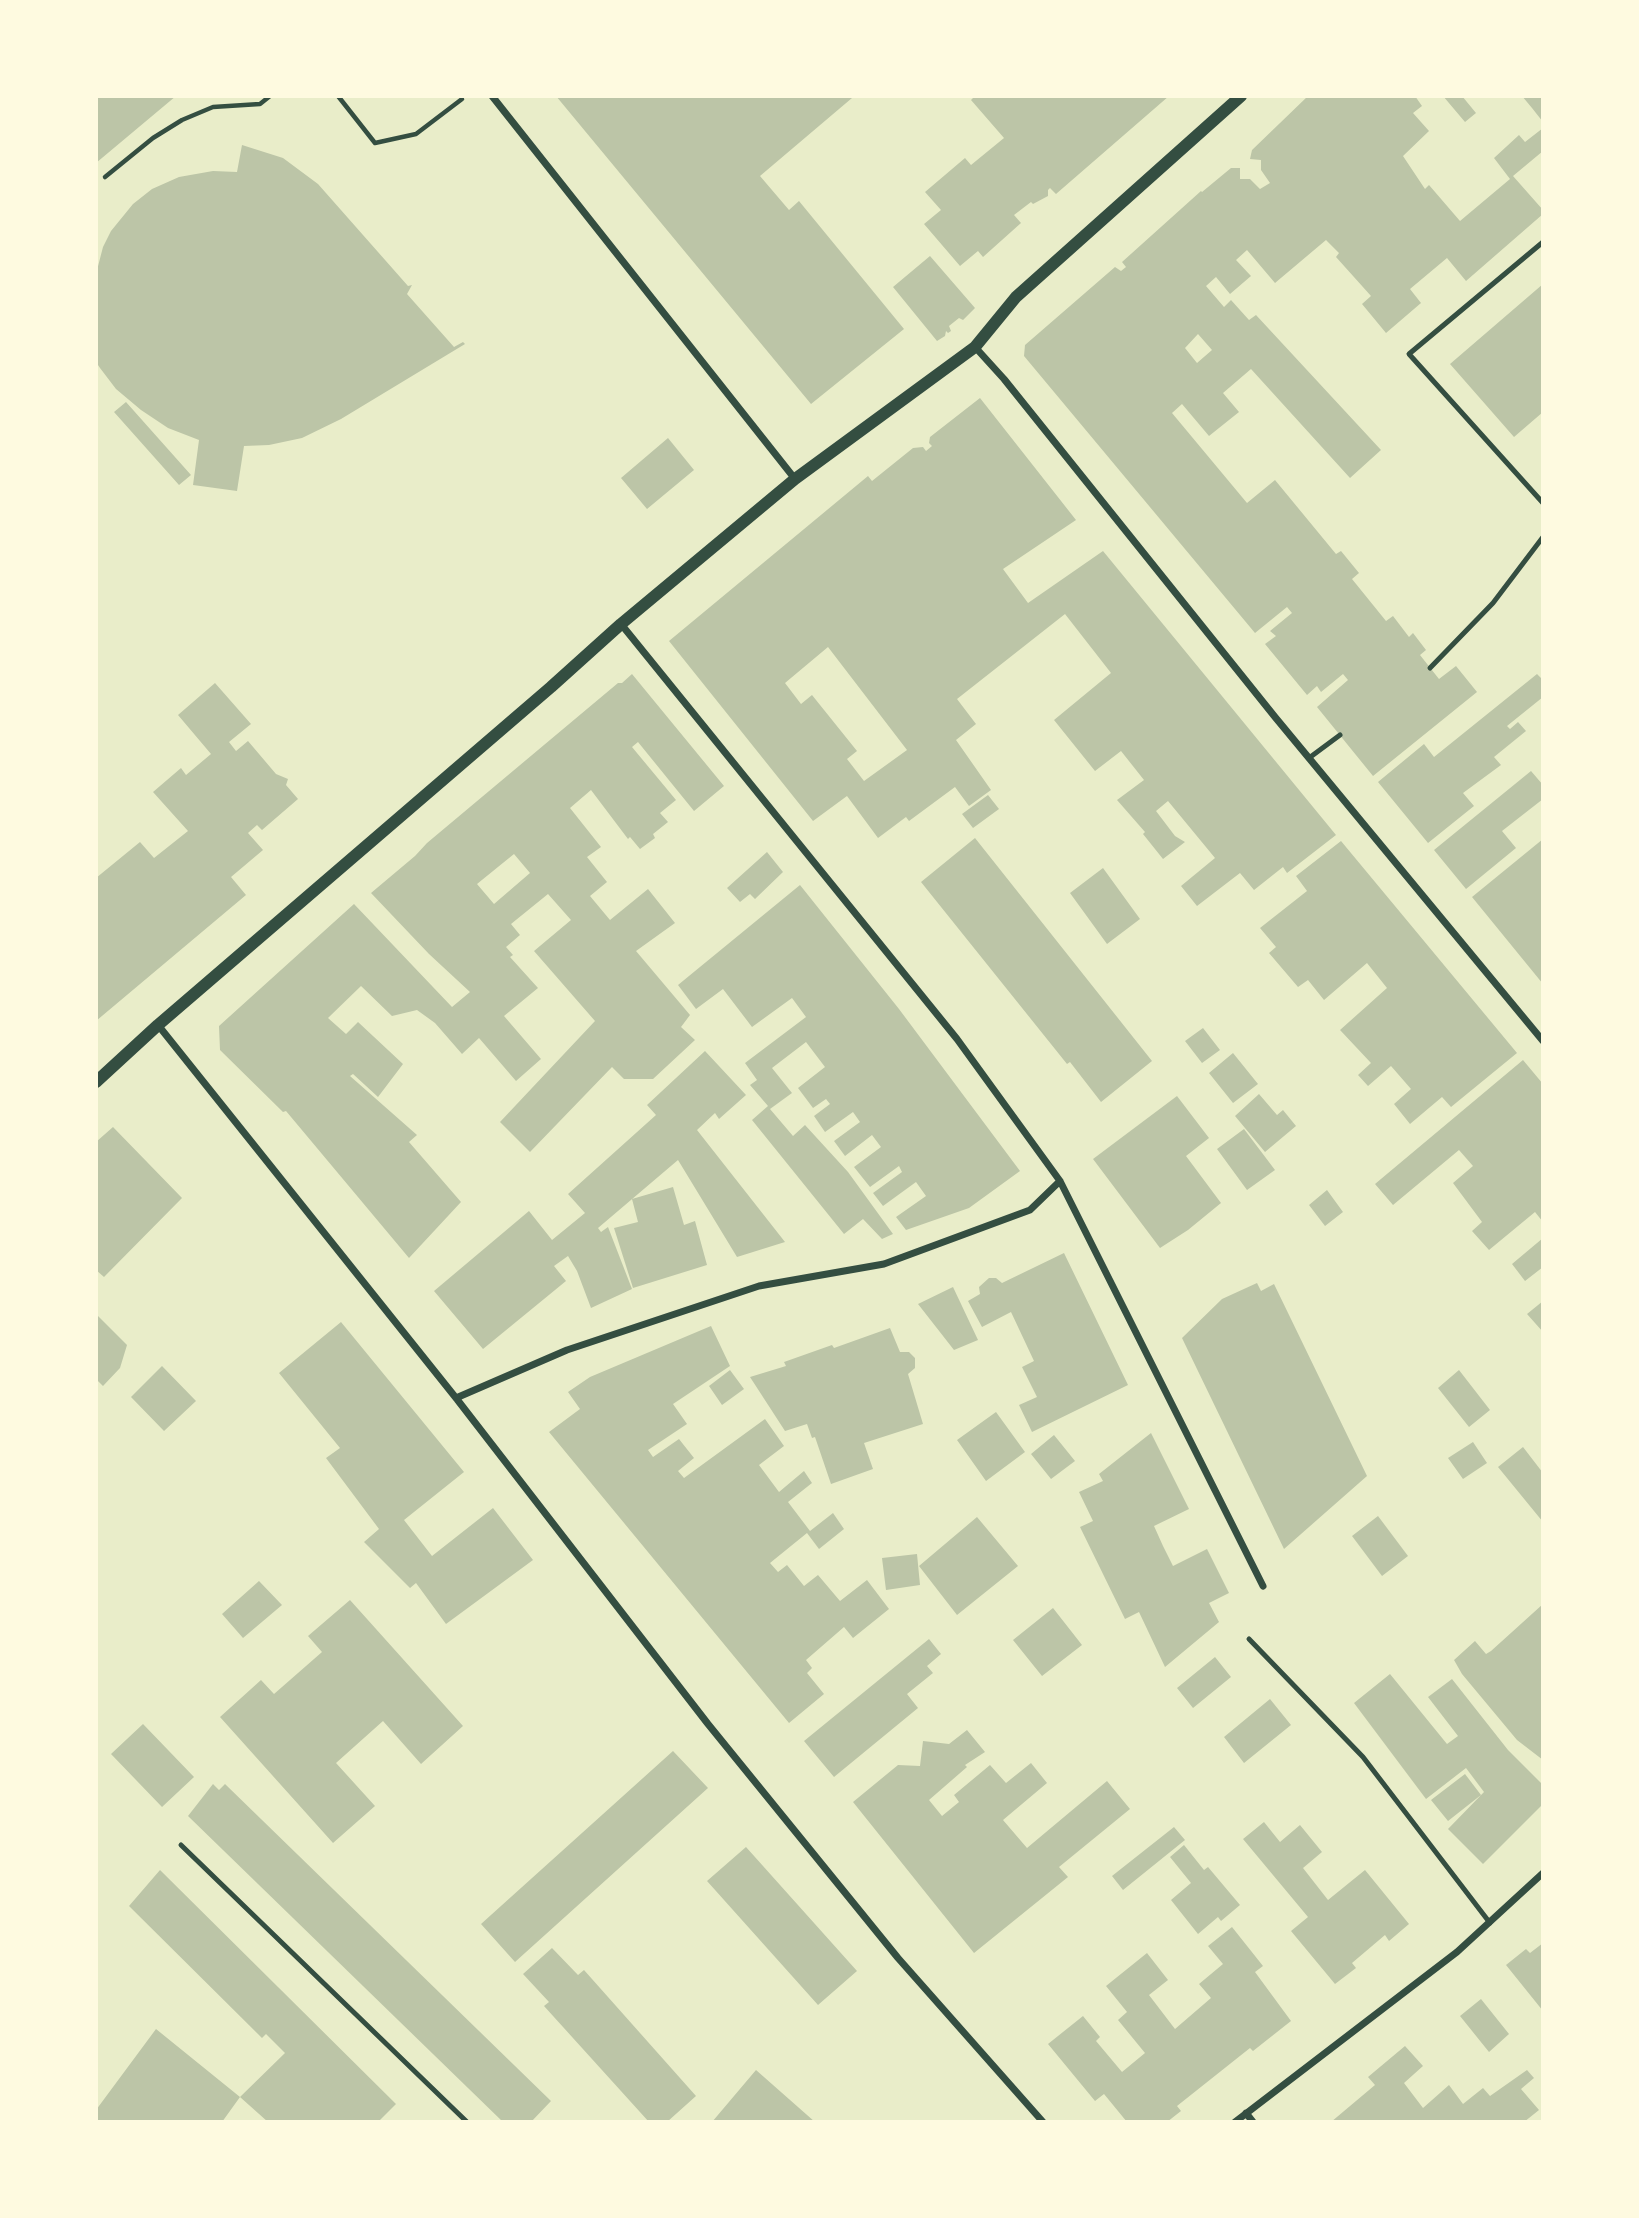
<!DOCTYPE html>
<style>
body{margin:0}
#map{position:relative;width:1639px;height:2218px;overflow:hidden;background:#e9edc9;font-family:Helvetica,sans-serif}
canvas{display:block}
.frame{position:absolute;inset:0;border:98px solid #fefae0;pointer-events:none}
</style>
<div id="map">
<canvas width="1639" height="2218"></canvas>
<div class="frame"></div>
</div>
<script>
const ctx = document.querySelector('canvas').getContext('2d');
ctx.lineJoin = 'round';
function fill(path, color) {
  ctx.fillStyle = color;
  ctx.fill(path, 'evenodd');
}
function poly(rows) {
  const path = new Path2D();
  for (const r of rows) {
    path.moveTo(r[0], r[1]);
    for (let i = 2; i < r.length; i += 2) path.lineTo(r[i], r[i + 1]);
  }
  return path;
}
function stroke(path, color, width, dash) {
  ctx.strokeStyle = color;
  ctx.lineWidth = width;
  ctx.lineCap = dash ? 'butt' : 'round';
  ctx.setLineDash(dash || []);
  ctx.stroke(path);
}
fill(poly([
 [96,96,176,96,96,163],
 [556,96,851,96,852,98,760,176,789,210,799,201,904,329,811,404],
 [975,96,1169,96,1056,194,1050,188,1048,190,1048,196,1033,204,1031,202,1014,215,1021,223,983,257,978,251,960,266,924,224,941,210,925,192,965,158,971,165,1004,138,971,100],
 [1308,96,1415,96,1422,106,1413,113,1429,131,1403,156,1425,189,1429,185,1460,221,1510,179,1494,158,1519,135,1525,142,1543,128,1543,151,1513,176,1543,210,1543,214,1466,281,1447,258,1410,289,1421,303,1386,333,1362,304,1371,296,1336,257,1339,253,1326,240,1275,283,1247,250,1236,260,1251,276,1230,294,1216,277,1206,286,1224,307,1231,300,1249,320,1256,315,1381,450,1350,478,1251,369,1223,393,1239,412,1209,436,1182,404,1172,413,1247,503,1275,480,1336,554,1341,551,1359,573,1352,579,1386,621,1393,616,1409,637,1413,633,1426,650,1420,655,1439,679,1456,666,1477,692,1373,776,1317,707,1348,680,1343,674,1321,692,1317,686,1307,695,1265,644,1276,636,1270,631,1292,613,1287,607,1255,633,1024,356,1025,345,1115,267,1121,271,1126,267,1122,262,1201,191,1202,192,1231,168,1240,168,1240,179,1250,179,1260,189,1270,183,1261,170,1261,160,1250,159,1252,150],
 [1198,334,1212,350,1197,363,1185,348],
 [1443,96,1462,96,1476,113,1465,122],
 [1522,96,1543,96,1543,122,1532,108],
 [242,145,283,158,318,184,408,286,412,285,407,294,454,347,463,342,465,344,341,419,302,438,269,445,244,446,237,491,193,485,199,440,168,428,141,410,116,389,100,368,96,362,96,274,103,247,111,231,133,204,152,189,179,177,213,171,237,172],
 [930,256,975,308,963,320,959,318,949,326,951,331,948,333,946,331,945,336,937,341,893,287],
 [1543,284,1543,412,1514,437,1450,364],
 [980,398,1076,520,1003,569,1028,603,1103,551,1336,835,1287,873,1283,867,1254,890,1240,873,1197,906,1181,886,1215,858,1168,801,1156,811,1175,836,1185,842,1163,859,1143,834,1145,832,1117,800,1144,780,1121,751,1095,771,1054,720,1111,673,1065,614,957,699,976,724,956,740,991,790,969,806,955,787,909,821,906,817,878,838,847,796,813,821,669,641,868,476,872,481,913,448,923,447,926,451,932,446,929,443,930,437],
 [828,647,907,750,864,781,847,759,857,751,812,695,801,704,785,683],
 [126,402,191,475,179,485,114,412],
 [668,438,694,470,647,509,621,478],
 [632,674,724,786,694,811,638,742,632,747,676,800,660,813,668,822,653,834,655,838,640,849,630,837,628,839,591,790,570,808,601,847,587,857,607,882,590,896,610,920,648,889,675,923,636,951,690,1015,681,1027,695,1040,653,1079,624,1079,612,1067,530,1152,500,1122,595,1021,534,951,571,920,548,894,511,924,520,935,506,947,513,955,510,957,538,988,504,1016,541,1059,516,1081,479,1038,462,1054,435,1023,417,1010,392,1016,361,986,328,1018,346,1034,358,1022,403,1064,378,1097,353,1074,350,1076,417,1135,409,1142,461,1202,409,1258,286,1111,283,1112,220,1050,219,1026,354,904,452,1007,470,992,429,954,371,893,415,856,427,843,618,683,622,683],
 [514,854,530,873,494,904,477,884],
 [1537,674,1543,680,1543,697,1507,726,1510,729,1518,722,1526,731,1494,757,1501,765,1463,793,1474,806,1428,843,1378,782,1424,744,1434,757],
 [215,683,251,724,229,742,236,751,248,741,276,774,288,779,286,785,298,799,262,830,257,825,248,833,263,850,231,877,246,895,96,1021,96,878,140,842,154,858,188,831,153,792,181,768,186,775,211,754,178,715],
 [1531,771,1543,785,1543,799,1502,831,1516,848,1466,889,1434,850],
 [988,795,999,809,973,828,962,814],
 [975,838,1152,1061,1101,1102,1070,1062,1067,1064,921,882],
 [1543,839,1543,984,1472,897],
 [1341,841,1517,1053,1451,1107,1442,1097,1410,1124,1394,1104,1411,1089,1391,1066,1368,1086,1358,1075,1371,1063,1340,1030,1387,988,1367,963,1324,1000,1308,980,1298,987,1269,953,1276,947,1260,928,1307,891,1296,876],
 [767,852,783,872,755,899,750,894,740,902,727,888],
 [1103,868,1140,919,1107,944,1070,893],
 [800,885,899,1009,1020,1171,969,1208,906,1230,896,1217,926,1196,916,1182,883,1206,873,1193,902,1172,899,1166,870,1187,854,1167,881,1147,872,1135,845,1156,834,1141,860,1122,853,1112,825,1132,814,1116,830,1104,826,1099,813,1108,798,1088,825,1067,806,1042,772,1068,792,1093,770,1109,793,1136,805,1125,848,1172,893,1234,882,1239,863,1219,844,1234,752,1120,768,1106,750,1085,757,1080,745,1063,806,1017,792,998,752,1027,723,989,696,1009,678,985],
 [1203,1028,1220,1050,1202,1063,1185,1041],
 [705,1051,746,1095,719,1119,715,1113,697,1130,785,1242,737,1257,678,1160,598,1228,601,1232,608,1227,632,1289,591,1308,577,1271,568,1256,554,1266,566,1281,483,1349,434,1291,529,1211,552,1240,585,1213,568,1194,656,1115,647,1105],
 [1233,1053,1258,1084,1233,1103,1209,1073],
 [1523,1060,1543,1084,1543,1222,1535,1212,1489,1250,1472,1231,1482,1222,1453,1183,1473,1166,1459,1150,1393,1205,1375,1184],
 [1259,1094,1277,1115,1283,1110,1296,1126,1265,1152,1235,1116],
 [1177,1096,1209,1138,1186,1156,1221,1203,1188,1230,1160,1248,1093,1159],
 [113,1127,182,1198,104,1277,96,1270,96,1142],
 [1244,1129,1275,1170,1247,1190,1217,1149],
 [673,1187,684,1225,695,1221,707,1265,633,1288,614,1228,638,1222,632,1199],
 [1327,1190,1343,1212,1325,1226,1309,1205],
 [1543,1238,1543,1267,1525,1281,1512,1264],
 [1064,1253,1128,1385,1032,1432,1019,1405,1037,1397,1022,1367,1034,1361,1011,1312,982,1327,968,1301,980,1294,979,1287,989,1278,996,1278,1002,1283],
 [1257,1283,1261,1291,1274,1284,1367,1476,1284,1549,1182,1338,1222,1299],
 [953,1287,978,1340,954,1350,918,1304],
 [1543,1301,1543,1332,1527,1314],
 [96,1314,127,1345,120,1368,103,1386,96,1379],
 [341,1322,464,1472,404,1520,432,1556,493,1508,533,1560,446,1624,416,1583,410,1588,364,1542,379,1529,326,1458,340,1448,279,1373],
 [711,1326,730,1366,673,1404,687,1424,648,1450,653,1457,679,1439,694,1458,678,1471,684,1478,765,1419,784,1446,759,1465,779,1492,804,1471,812,1483,788,1502,810,1531,833,1513,844,1529,819,1549,807,1533,770,1563,778,1572,787,1565,804,1586,818,1575,840,1601,867,1580,889,1609,853,1638,844,1627,806,1660,812,1668,807,1673,824,1694,789,1723,549,1432,580,1409,568,1392,590,1377],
 [890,1328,900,1352,909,1352,915,1358,915,1368,908,1374,923,1424,864,1443,873,1469,831,1484,815,1437,812,1438,807,1424,785,1431,750,1377,786,1366,784,1362,832,1345,834,1348],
 [162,1366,196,1401,164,1431,131,1397],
 [730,1370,744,1389,722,1405,709,1386],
 [1459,1370,1490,1410,1469,1427,1438,1388],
 [996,1412,1025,1452,986,1481,957,1440],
 [1151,1433,1189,1509,1154,1526,1163,1546,1173,1566,1207,1549,1229,1593,1209,1603,1219,1622,1165,1667,1139,1612,1125,1619,1080,1527,1093,1521,1079,1492,1103,1481,1099,1474],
 [1054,1435,1075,1461,1051,1479,1031,1454],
 [1473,1442,1487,1463,1463,1479,1448,1458],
 [1523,1447,1543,1473,1543,1522,1498,1467],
 [1378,1516,1408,1556,1382,1576,1352,1536],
 [977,1517,1018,1566,957,1615,919,1566],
 [917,1554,920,1585,886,1590,882,1558],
 [259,1581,282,1605,243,1638,222,1614],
 [350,1600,463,1726,421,1764,383,1721,336,1763,375,1806,333,1843,220,1717,261,1680,274,1694,322,1652,308,1636],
 [1543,1604,1543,1760,1517,1740,1462,1674,1454,1660,1475,1641,1486,1654,1491,1651],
 [1053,1608,1082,1645,1042,1676,1013,1640],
 [929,1639,941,1654,927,1666,933,1673,907,1694,918,1708,834,1777,804,1741],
 [1215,1657,1231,1677,1193,1708,1177,1688],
 [1390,1674,1447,1744,1458,1736,1428,1697,1452,1679,1508,1750,1543,1785,1543,1804,1483,1864,1448,1829,1484,1792,1466,1768,1426,1799,1354,1703],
 [1270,1699,1291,1725,1244,1763,1224,1737],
 [143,1724,194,1777,162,1807,111,1754],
 [967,1730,985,1752,965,1765,967,1767,929,1800,942,1816,959,1802,954,1795,990,1765,1006,1783,1031,1763,1047,1783,1003,1820,1027,1848,1107,1781,1130,1809,1059,1867,1068,1877,974,1953,853,1802,898,1765,920,1766,923,1741,949,1744],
 [673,1751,708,1788,515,1962,481,1924],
 [1465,1774,1481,1795,1448,1821,1431,1800],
 [213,1784,219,1790,225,1784,551,2101,531,2122,503,2122,188,1816],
 [1264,1822,1280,1842,1300,1825,1322,1852,1303,1868,1328,1900,1365,1870,1409,1924,1389,1941,1385,1935,1352,1963,1356,1968,1335,1984,1291,1931,1308,1917,1243,1839],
 [1174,1827,1185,1840,1123,1890,1112,1876],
 [1184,1845,1204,1870,1208,1867,1240,1905,1221,1921,1218,1917,1198,1934,1171,1900,1191,1883,1170,1857],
 [746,1847,857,1971,818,2005,707,1881],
 [160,1870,396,2104,378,2122,268,2122,240,2097,285,2053,266,2034,262,2038,129,1906],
 [1232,1927,1263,1966,1255,1972,1291,2021,1253,2051,1250,2048,1177,2106,1181,2111,1167,2122,1127,2122,1104,2094,1095,2101,1048,2044,1083,2016,1100,2037,1096,2041,1122,2072,1145,2053,1118,2020,1127,2012,1106,1986,1147,1953,1168,1980,1149,1995,1175,2029,1211,1998,1199,1984,1223,1964,1208,1946],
 [1543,1943,1543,2011,1506,1965,1526,1949,1530,1953],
 [552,1948,578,1975,584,1970,696,2096,667,2122,649,2122,544,2006,549,2002,523,1974],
 [1481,1999,1509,2034,1489,2052,1460,2016],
 [156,2029,240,2097,222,2122,96,2122,96,2110],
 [1405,2046,1423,2066,1404,2083,1423,2108,1449,2085,1463,2104,1483,2088,1490,2096,1527,2070,1534,2078,1521,2089,1539,2110,1524,2122,1331,2122,1375,2085,1368,2077],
 [756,2070,815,2122,712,2122]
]), '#bcc5a7');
stroke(poly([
 [338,96,375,143,416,134,462,99],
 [105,177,153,138,182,120,213,107,260,104,270,96]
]), '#344e41', 4.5);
stroke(poly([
 [1543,242,1409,354,1543,503],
 [1430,668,1493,603,1543,537],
 [1309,758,1340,735],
 [1249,1639,1363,1757,1490,1923],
 [181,1845,467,2122]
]), '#344e41', 5);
stroke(poly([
 [492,96,795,479],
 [975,347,1004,379,1275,717,1543,1041],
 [621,624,957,1039,1060,1181,1263,1586],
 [158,1025,456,1398,708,1724,898,1958,1043,2122],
 [456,1398,567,1350,759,1286,884,1264,1030,1210,1060,1181],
 [1246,2113,1253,2122],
 [1235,2122,1457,1952,1543,1873]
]), '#344e41', 7);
stroke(poly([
 [96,1082,158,1025,551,687,621,624,795,479,975,347,1016,297,1241,96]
]), '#344e41', 12);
</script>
